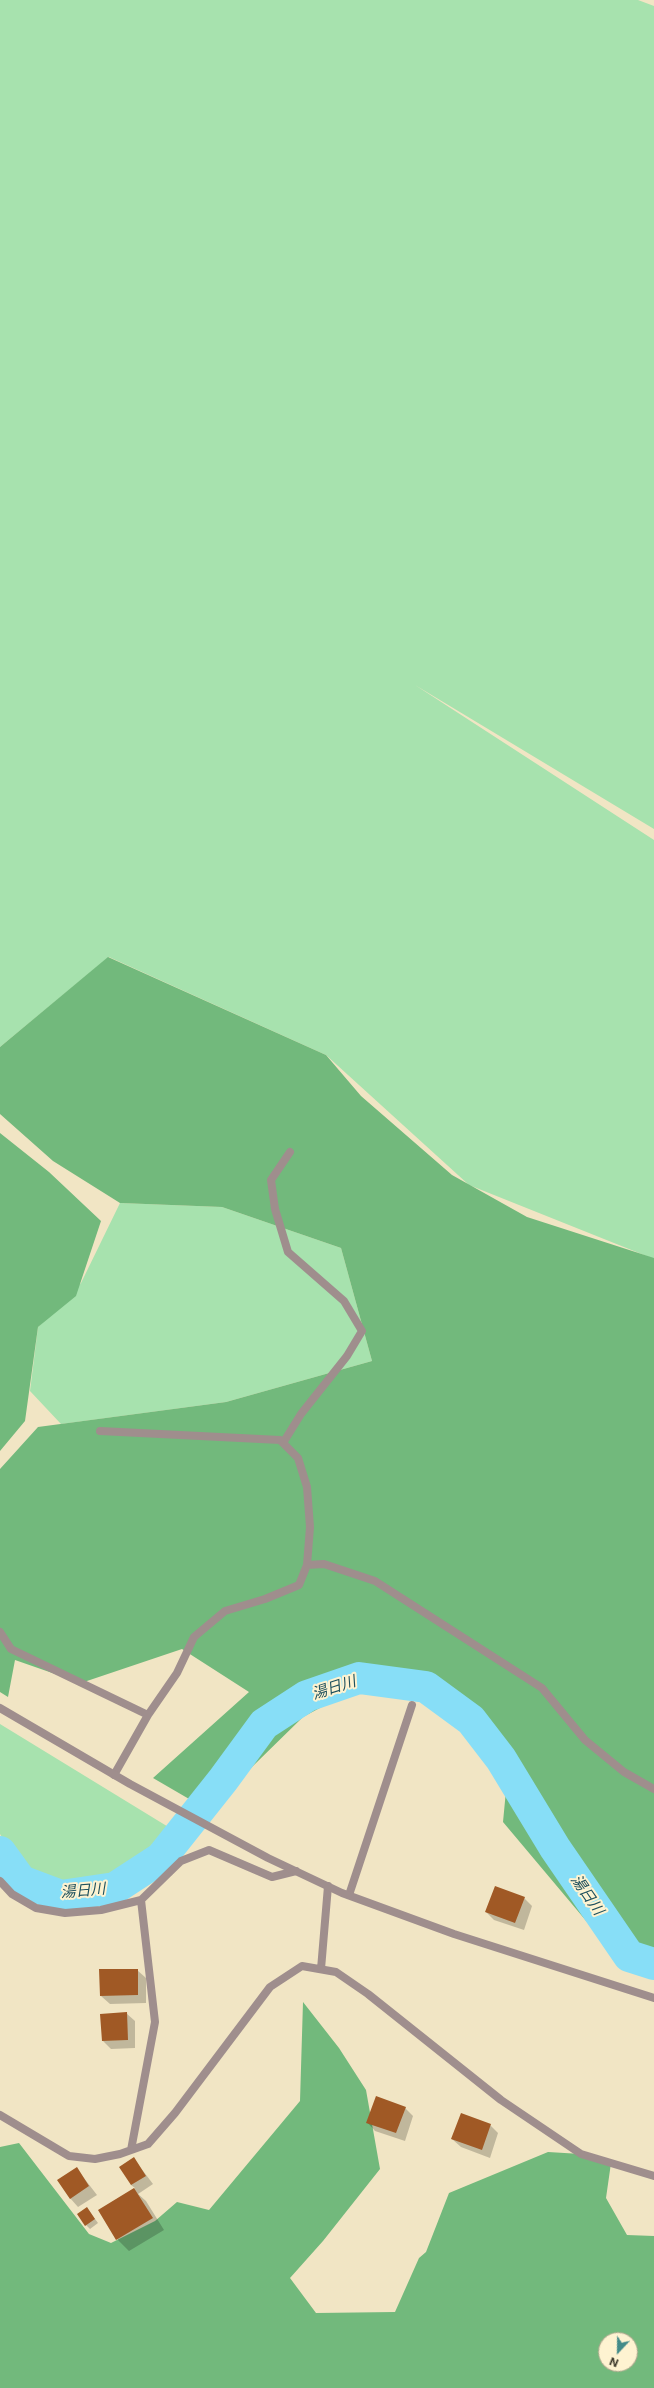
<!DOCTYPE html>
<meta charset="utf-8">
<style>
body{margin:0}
#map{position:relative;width:654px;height:2388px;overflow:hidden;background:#f1e5c4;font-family:Inter,sans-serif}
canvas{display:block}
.north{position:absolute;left:598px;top:2332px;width:40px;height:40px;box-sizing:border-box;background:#fef3d1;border:1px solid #aea68d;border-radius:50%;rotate:202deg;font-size:11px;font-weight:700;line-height:16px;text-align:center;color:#373326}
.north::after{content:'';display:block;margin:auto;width:14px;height:18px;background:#438b89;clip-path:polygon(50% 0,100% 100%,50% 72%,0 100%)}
</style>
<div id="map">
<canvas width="654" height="2388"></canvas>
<div class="north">N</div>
</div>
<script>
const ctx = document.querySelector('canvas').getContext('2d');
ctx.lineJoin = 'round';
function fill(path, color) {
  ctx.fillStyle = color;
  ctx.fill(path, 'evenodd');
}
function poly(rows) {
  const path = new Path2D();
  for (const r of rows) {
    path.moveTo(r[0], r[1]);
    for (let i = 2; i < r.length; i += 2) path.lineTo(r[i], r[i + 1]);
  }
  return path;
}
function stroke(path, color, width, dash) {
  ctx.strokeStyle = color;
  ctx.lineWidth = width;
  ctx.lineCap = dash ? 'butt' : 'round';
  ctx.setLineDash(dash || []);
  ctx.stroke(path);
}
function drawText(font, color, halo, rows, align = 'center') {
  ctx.font = font + ' Inter,"Noto Sans JP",sans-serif';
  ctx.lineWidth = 4;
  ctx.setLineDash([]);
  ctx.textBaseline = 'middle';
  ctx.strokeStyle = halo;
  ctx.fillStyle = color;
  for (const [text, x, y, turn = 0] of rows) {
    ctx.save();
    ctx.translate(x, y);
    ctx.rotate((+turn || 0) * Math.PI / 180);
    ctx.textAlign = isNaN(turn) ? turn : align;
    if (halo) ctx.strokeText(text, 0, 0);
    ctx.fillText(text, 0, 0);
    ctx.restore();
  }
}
fill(poly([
 [0,0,638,0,654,6,654,829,415,685,654,840,654,1259,469,1185,326,1055,109,957,0,1047],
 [120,1203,222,1207,341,1248,372,1361,226,1402,61,1424,30,1391,38,1327,81,1283],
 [0,1724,170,1828,127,1868,78,1886,24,1873,0,1834]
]), '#a7e2ae');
fill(poly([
 [108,957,326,1055,361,1096,452,1175,527,1217,654,1258,654,1977,624,1966,503,1822,507,1780,426,1687,372,1680,303,1717,208,1810,153,1778,249,1692,182,1649,81,1683,15,1660,8,1697,0,1692,0,1469,38,1427,226,1402,372,1361,341,1248,222,1207,120,1203,53,1161,0,1114,0,1047],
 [0,1133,49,1172,101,1221,76,1296,38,1327,25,1421,0,1451],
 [303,2002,339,2048,366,2090,380,2169,323,2241,290,2278,316,2313,395,2312,419,2258,426,2252,449,2193,548,2152,581,2154,611,2163,606,2198,627,2235,654,2236,654,2388,0,2388,0,2147,19,2143,89,2234,111,2243,155,2221,177,2202,209,2210,300,2101],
 [606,2340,630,2340,630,2364,606,2364]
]), '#72b97c');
fill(poly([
 [524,1898,532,1906,524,1930,494,1920,486,1912],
 [137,1970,146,1978,146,2003,110,2004,101,1996],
 [126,2013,135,2021,135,2048,111,2049,103,2041],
 [405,2108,413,2116,405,2141,375,2131,367,2122],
 [490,2125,498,2133,490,2158,461,2147,452,2139],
 [134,2159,153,2184,138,2194,146,2201,164,2230,129,2251,117,2239,99,2210,135,2188,131,2185],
 [77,2169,97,2195,78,2207,70,2198],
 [87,2208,98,2223,90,2229,86,2225]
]), '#0003');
stroke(poly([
 [0,1852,21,1881,61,1896,115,1888,161,1858,223,1780,264,1724,307,1696,359,1678,426,1687,471,1720,501,1759,555,1848,629,1956,654,1964]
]), '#87def7', 32);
fill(poly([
 [495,1886,525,1897,515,1923,485,1912],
 [99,1969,138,1969,138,1995,100,1996],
 [127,2012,128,2040,102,2041,100,2014],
 [376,2096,406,2107,396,2133,366,2123],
 [461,2113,491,2124,482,2150,451,2139],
 [134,2157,146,2176,131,2185,119,2167],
 [77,2167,89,2186,70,2199,57,2180],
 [134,2188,153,2218,116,2240,98,2210],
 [87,2207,95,2219,85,2226,77,2214]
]), '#a05925');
stroke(poly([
 [100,1431,280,1440,298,1458,307,1487,310,1527,307,1565],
 [283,1443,301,1414,347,1356,362,1331,344,1301,288,1252,275,1209,271,1180,290,1152],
 [0,1632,11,1649,148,1715],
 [114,1775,148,1715,177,1673,194,1637,225,1611,265,1599,299,1585,307,1565,324,1564,375,1581,542,1688,585,1740,624,1772,654,1789],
 [0,1881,12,1894,36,1908,65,1913,101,1910,141,1900,155,2022,131,2150],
 [349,1895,412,1705],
 [141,1900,181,1861,209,1850,272,1877,296,1871],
 [321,1969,328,1886],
 [0,2115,69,2156,95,2159,120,2154,148,2144,175,2113,270,1987,302,1966,336,1972,368,1994,501,2100,581,2154,654,2176]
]), '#9f8e8d', 8);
stroke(poly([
 [0,1708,130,1784,268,1858,342,1893,454,1934,654,1998]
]), '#9f8e8d', 8);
drawText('italic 15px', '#1e505d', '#fef3d1', [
 ["湯日川",334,1688,-18],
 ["湯日川",83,1891,-5],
 ["湯日川",587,1895,55]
]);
</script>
